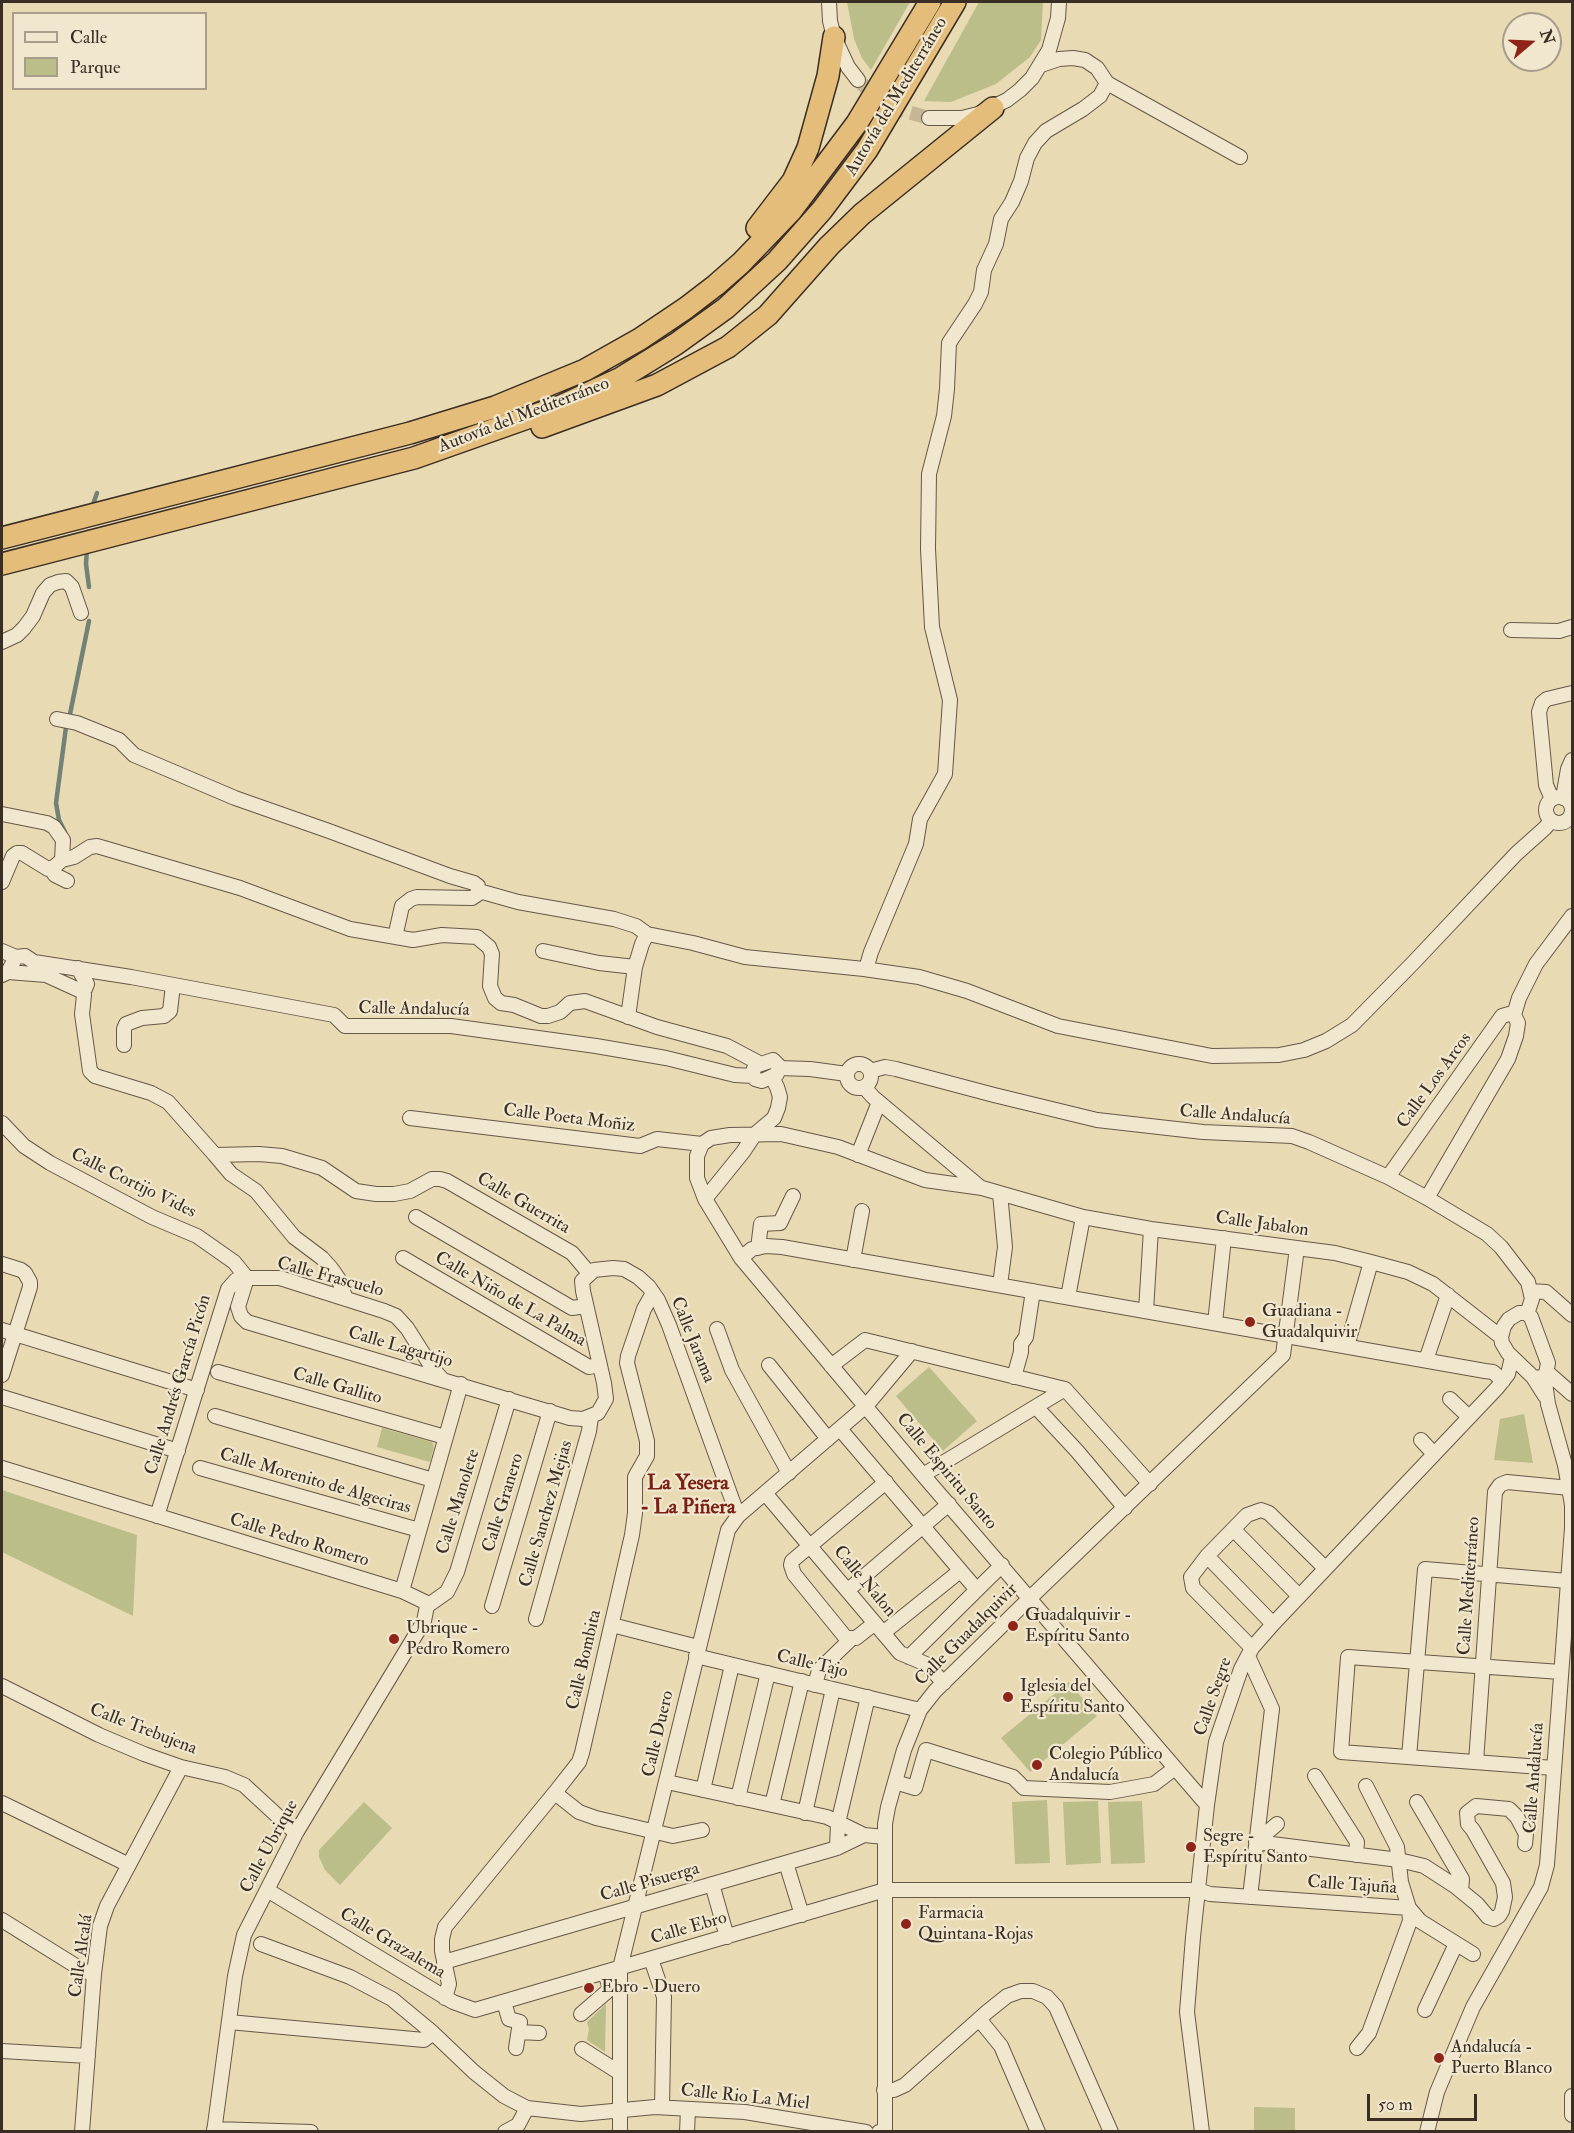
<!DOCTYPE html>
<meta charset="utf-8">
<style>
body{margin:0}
#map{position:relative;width:1574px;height:2133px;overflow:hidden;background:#e8dab3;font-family:"IM FELL Double Pica",serif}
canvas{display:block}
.frame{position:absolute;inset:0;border:3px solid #3a2d23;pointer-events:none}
.legend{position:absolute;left:12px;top:12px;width:195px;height:78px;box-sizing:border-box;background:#f0e7ce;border:2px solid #a79d8a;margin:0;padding:8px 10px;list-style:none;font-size:18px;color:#3a2d23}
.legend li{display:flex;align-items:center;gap:12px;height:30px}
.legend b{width:30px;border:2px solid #a79d8a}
.north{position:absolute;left:1502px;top:12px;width:60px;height:60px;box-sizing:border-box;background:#f0e7ce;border:2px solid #a79d8a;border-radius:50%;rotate:71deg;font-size:16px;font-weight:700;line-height:24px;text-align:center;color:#3a2d23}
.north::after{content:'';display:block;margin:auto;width:21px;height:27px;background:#8f2418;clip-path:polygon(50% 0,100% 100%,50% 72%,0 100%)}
.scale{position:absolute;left:1367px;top:2094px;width:110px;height:27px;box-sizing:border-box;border:3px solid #3a2d23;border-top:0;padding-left:8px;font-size:18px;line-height:21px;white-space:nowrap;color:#3a2d23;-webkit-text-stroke:4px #f0e7ce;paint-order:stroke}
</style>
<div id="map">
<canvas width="1574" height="2133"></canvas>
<div class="frame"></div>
<ul class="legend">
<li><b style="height:8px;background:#f0e7ce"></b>Calle</li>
<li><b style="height:16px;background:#bbbe89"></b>Parque</li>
</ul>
<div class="north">N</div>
<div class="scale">50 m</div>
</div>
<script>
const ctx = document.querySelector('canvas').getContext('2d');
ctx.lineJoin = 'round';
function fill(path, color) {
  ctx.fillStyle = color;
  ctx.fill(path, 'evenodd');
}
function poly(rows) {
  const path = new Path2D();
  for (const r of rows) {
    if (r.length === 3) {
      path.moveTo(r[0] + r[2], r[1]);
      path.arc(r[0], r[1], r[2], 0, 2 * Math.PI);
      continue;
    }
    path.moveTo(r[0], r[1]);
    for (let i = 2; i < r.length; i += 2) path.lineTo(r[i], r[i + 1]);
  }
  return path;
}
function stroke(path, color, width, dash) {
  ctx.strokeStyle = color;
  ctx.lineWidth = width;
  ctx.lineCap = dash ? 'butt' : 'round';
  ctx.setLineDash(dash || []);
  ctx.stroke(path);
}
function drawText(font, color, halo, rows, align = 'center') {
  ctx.font = font + ' "IM FELL Double Pica",serif';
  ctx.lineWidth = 4.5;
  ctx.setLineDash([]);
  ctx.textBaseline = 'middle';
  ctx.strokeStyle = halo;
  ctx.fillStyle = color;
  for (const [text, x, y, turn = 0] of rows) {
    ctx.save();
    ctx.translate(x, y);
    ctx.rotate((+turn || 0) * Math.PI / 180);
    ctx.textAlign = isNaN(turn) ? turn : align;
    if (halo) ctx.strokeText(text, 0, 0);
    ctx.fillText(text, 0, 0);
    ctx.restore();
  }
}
fill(poly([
 [847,2,910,2,871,70,862,58,854,39],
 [979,2,1043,2,1041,40,1030,57,996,84,951,102,924,101],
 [929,1367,977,1421,943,1451,896,1396],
 [1524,1414,1533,1463,1494,1460,1500,1419],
 [382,1428,432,1442,434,1446,430,1462,377,1447],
 [2,1490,137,1535,133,1616,2,1552],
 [1069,1682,1097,1716,1030,1772,1001,1738],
 [1047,1800,1050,1863,1015,1864,1012,1802],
 [1098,1801,1101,1863,1066,1865,1063,1802],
 [1142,1801,1145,1863,1111,1864,1108,1802],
 [364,1802,392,1828,340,1885,325,1870,319,1857,319,1850],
 [606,2004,605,2052,587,2040,589,2029,587,2022],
 [1254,2107,1295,2108,1295,2131,1254,2131]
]), '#bbbe89');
stroke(poly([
 [91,510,97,493],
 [87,548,86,564,89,587],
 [70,714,89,621],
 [65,832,59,820,56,803,66,727]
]), '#728276', 4.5);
stroke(poly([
 [858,80,870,92,898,109,929,118]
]), '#c5b796', 14, [14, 7]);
const minor = poly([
 [829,2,830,21,834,37,848,67,858,80],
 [1041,65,1059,59,1073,58,1085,60,1097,68,1107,83,1240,157],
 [929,118,962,118,978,114,1007,100,1020,90,1032,78,1049,50,1058,18,1059,2],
 [1511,630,1559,631,1572,627],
 [2,642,17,635,24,628,33,616,43,593,50,585,58,582,66,581,72,587,81,613],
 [57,719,77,723,119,740,134,755,235,798,329,831,450,876,474,883,478,886,478,894,472,898,417,897,411,899,402,906,395,937],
 [1559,810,13],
 [1563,798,1568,769,1572,760],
 [1552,799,1546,785,1539,712,1542,703,1547,699,1572,693],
 [2,814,47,823,54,827,63,840,62,860],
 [51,869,55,875,67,881],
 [2,882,13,856,17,853,22,853,48,869,54,867,62,860,74,857,90,847,97,846,240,888,350,929,413,940,442,935,477,937,489,947,492,954,490,986,495,998,501,1003,514,1005,541,1016,548,1016,560,1012,570,1003,585,1001,657,1027,727,1046,761,1064],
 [479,891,518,902,614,919,636,926,647,934,693,943,745,957,864,969,919,977,967,991,1058,1026,1212,1056,1279,1055,1304,1050,1326,1041,1352,1025,1413,963,1516,854,1545,828,1551,821],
 [2,951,16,957],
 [543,951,599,963,635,967],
 [866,969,871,952,916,844,920,819,945,774,950,700,932,627,928,549,929,474,944,416,947,389,949,343,975,304,981,292,984,270,996,244,1001,219,1012,202,1021,181,1027,158,1035,143,1046,131,1083,109,1100,96,1107,83],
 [8,972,46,975,81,991,85,989,87,984,78,968],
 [2,975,8,972,16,957,25,956,34,962,131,977,334,1015,345,1026,451,1026,596,1046,666,1058,735,1075,753,1076],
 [83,990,84,995,82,1014,90,1071,95,1076,151,1093,168,1102,215,1155,259,1154,282,1156,322,1168,356,1191,376,1194,394,1194,410,1191,432,1179,440,1179,447,1181,572,1253,589,1273],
 [628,1017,635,967,642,944,647,934],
 [124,1045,124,1029,126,1024,142,1018,164,1016,170,1011,173,985],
 [773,1060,779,1066,777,1074,762,1081,755,1079,752,1074,755,1066,773,1060],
 [859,1076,12],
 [779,1068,810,1069,847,1074],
 [870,1071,885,1067,896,1069,994,1095,1097,1120,1203,1132,1292,1136,1309,1142,1388,1177,1427,1198,1487,1234,1501,1247,1528,1282,1532,1299,1527,1314],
 [864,1087,873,1097,980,1187],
 [410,1118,640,1146,657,1139,702,1144,711,1138,730,1135,781,1134,838,1147,925,1180,982,1188,1083,1217,1151,1229,1335,1253,1371,1262,1408,1272,1433,1284,1501,1337],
 [2,1123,24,1146,50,1163,152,1217,197,1236,234,1262,247,1278],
 [702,1144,697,1156,697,1178,705,1199,741,1258,923,1475,1207,1805],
 [215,1155,231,1174,256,1191,294,1237,322,1258,331,1268,338,1278,346,1299],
 [858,1155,879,1102],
 [1388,1177,1502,1016,1509,1014,1514,1015],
 [1000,1193,1005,1247,1000,1285],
 [1427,1198,1508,1059,1516,1036,1518,1023,1514,1015,1519,998,1536,964,1572,916],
 [705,1199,743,1152,755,1134,774,1118,778,1108,780,1097,777,1087,772,1077],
 [416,1217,572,1308,586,1306],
 [758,1248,761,1224,780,1223,793,1196],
 [403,1258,589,1367,600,1365],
 [741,1258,752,1249,766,1246,782,1247,1485,1371,1493,1372,1503,1381],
 [853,1260,862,1211],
 [2,1264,21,1270,25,1273,30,1282,30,1287,2,1375],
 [247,1278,238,1307,241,1316,247,1322,570,1418,583,1419,598,1413,606,1399,604,1383,583,1291,582,1281,594,1270,613,1268,624,1269,638,1277,649,1287,658,1300,669,1325,738,1516],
 [1531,1291,1546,1292,1572,1315],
 [1068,1297,1083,1217],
 [1146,1311,1151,1229],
 [1215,1323,1224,1238],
 [717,1329,732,1370,789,1473],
 [2,1330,197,1390],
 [1347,1346,1371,1262],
 [1426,1360,1448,1295],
 [769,1365,828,1439],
 [831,1366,865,1340,1065,1389,1150,1484],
 [218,1372,445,1437],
 [1547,1372,1572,1394],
 [1014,1377,1021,1352,1021,1344,1026,1337,1033,1291],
 [1533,1377,1540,1378,1546,1374,1548,1363,1531,1317,1526,1313,1519,1313,1509,1319,1504,1326,1501,1337,1502,1343,1508,1353,1533,1377,1545,1396],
 [2,1397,178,1451],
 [1450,1399,1469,1417],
 [1036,1407,1077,1451,1125,1508],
 [215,1416,433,1480],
 [840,1429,977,1590],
 [1421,1440,1434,1454],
 [2,1468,402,1591,425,1602,427,1606],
 [200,1468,419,1530],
 [923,1475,1065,1389],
 [765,1493,900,1653,926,1664,944,1683],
 [157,1516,228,1289,236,1280,247,1278,280,1278,384,1311,396,1316,407,1328,433,1369,442,1379],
 [1234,1530,1299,1596],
 [1207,1556,1273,1624],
 [848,1590,949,1504],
 [402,1591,461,1384],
 [427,1606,447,1592,457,1572,509,1399],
 [492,1606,550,1411],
 [536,1619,589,1431,591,1417],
 [875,1623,856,1638,846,1638,794,1574,791,1565,792,1561,886,1482],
 [612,1625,698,1647],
 [883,1633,960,1571],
 [1252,1648,1193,1588,1191,1577,1207,1556,1247,1515,1261,1510,1269,1513,1325,1568],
 [696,1656,920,1710],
 [1248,1656,1272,1709,1250,1897],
 [909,1657,1002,1565],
 [815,1685,819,1670,851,1639],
 [2,1686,99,1735,144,1754,181,1767,225,1777,244,1785,296,1833],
 [1409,1757,1425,1569,1568,1581],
 [1476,1762,1495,1492,1500,1485,1507,1482,1570,1488],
 [1554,1768,1341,1752,1348,1657,1561,1672],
 [1315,1776,1357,1842,1356,1855],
 [667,1782,827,1817,864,1835,885,1837],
 [895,1782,915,1788,926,1750,1013,1777,1024,1788,1110,1792,1154,1784,1175,1768],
 [703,1790,732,1665],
 [555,1793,579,1812,596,1818,673,1836,702,1830],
 [738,1798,768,1673],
 [1417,1802,1462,1879,1461,1891],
 [2,1803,129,1865],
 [772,1805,802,1681],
 [805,1813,833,1689],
 [1256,1842,1399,1860,1424,1866,1455,1886,1477,1904,1488,1917,1494,1919,1499,1916,1502,1911,1505,1897,1503,1883,1473,1830,1468,1824,1467,1813,1476,1806,1509,1809,1517,1817,1526,1834,1525,1844],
 [1256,1842,1277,1824],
 [837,1848,838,1823,868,1697],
 [786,1863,802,1915],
 [712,1884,727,1937],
 [267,1890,453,2002,475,2010,885,1890,1198,1890,1210,1894,1409,1908,1420,1921,1473,1954],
 [2,1920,84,1971,94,1974],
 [261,1944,350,1977,392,1999,433,2033,474,2072,504,2096,527,2108,581,2114,655,2107,745,2112,866,2132],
 [651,1959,664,1997,662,2107],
 [444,1962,837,1848,864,1835],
 [445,1998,449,1984,442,1951,442,1939,445,1927,557,1790,579,1762,582,1753,632,1535,635,1513,635,1477,647,1456,647,1441,627,1363,628,1356,644,1309,653,1293],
 [504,2002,509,2019,520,2022,516,2048],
 [1425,2010,1456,1944],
 [581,2014,610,1989,605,1972],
 [979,2019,1001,2046,1038,2132],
 [229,2022,424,2040,433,2033],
 [519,2032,539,2033],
 [1357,2048,1369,2033,1410,1921,1409,1908,1401,1882,1397,1847,1366,1786],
 [582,2049,620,2073],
 [2,2051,88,2056],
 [884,2090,894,2090,905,2085,987,2012,1007,1996,1021,1991,1033,1991,1047,1997,1056,2007,1111,2132],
 [1572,2096,1572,2115],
 [214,2129,311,2132],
 [82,2132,94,1974,100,1926,107,1906,181,1767],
 [214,2132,235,1976,244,1935,296,1833,424,1621,427,1606],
 [505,2132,518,2125,527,2108],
 [620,2132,620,1968,728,1530,738,1516,866,1406,912,1351],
 [687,2132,688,2109],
 [879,2132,885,2132,885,1824,888,1807,904,1750,920,1710,935,1691,1030,1598,1283,1355,1297,1248],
 [1202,2132,1187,2012,1193,1937,1207,1805,1216,1742,1241,1669,1252,1648,1273,1624,1497,1388,1508,1374,1512,1357],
 [1427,2132,1437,2092,1473,2007,1541,1887,1547,1865,1572,1528,1572,1505,1565,1465,1548,1404,1544,1375]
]);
const highway = poly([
 [757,228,793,181,808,148,828,76,834,37],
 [542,427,657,385,728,347,768,315,829,246,862,214,993,108],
 [2,538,410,433,495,407,585,370,640,339,686,308,716,285,741,263,791,211,857,123,930,2],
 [2,564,414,458,561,406,621,378,676,344,726,308,777,261,822,210,867,150,955,2]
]);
stroke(minor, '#665847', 16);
stroke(highway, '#3a2d23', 24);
stroke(minor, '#f0e7ce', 14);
stroke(highway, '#e4bd7a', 21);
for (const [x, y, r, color] of [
 [1250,1322,6,"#8f2418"],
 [1013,1626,6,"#8f2418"],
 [394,1639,6,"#8f2418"],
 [1008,1697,6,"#8f2418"],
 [1037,1765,6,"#8f2418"],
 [1191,1847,6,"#8f2418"],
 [906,1924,6,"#8f2418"],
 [589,1988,6,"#8f2418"],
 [1439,2058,6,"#8f2418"]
]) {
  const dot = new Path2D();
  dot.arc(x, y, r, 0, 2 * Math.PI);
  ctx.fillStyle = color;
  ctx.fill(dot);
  stroke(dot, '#f0e7ce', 2);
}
drawText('18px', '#3a2d23', '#f0e7ce', [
 ["Autovía del Mediterráneo",897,97,-59],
 ["Autovía del Mediterráneo",524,416,-21],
 ["Calle Andalucía",414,1010,1],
 ["Calle Los Arcos",1435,1081,-54],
 ["Calle Andalucía",1235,1116,4],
 ["Calle Poeta Moñiz",569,1119,7],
 ["Calle Cortijo Vides",133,1184,26],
 ["Calle Guerrita",523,1204,30],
 ["Calle Jabalon",1262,1225,8],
 ["Calle Frascuelo",330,1278,15],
 ["Calle Niño de La Palma",510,1300,30],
 ["Calle Jarama",692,1340,68],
 ["Calle Lagartijo",400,1348,16],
 ["Calle Andrés García Picón",179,1385,-73],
 ["Calle Gallito",337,1387,16],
 ["Calle Espiritu Santo",946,1472,50],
 ["Calle Morenito de Algeciras",315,1482,16],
 ["Calle Manolete",459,1502,-73],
 ["Calle Granero",504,1503,-73],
 ["Calle Sanchez Mejias",547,1514,-74],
 ["Calle Pedro Romero",299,1541,17],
 ["Calle Nalon",864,1582,50],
 ["Calle Mediterráneo",1470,1586,-86],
 ["Calle Guadalquivir",967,1635,-45],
 ["Calle Bombita",585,1660,-77],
 ["Calle Tajo",812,1665,13],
 ["Calle Segre",1214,1697,-71],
 ["Calle Trebujena",143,1730,21],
 ["Calle Duero",659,1734,-77],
 ["Calle Andalucía",1535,1778,-86],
 ["Calle Ubrique",270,1847,-62],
 ["Calle Pisuerga",650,1883,-16],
 ["Calle Tajuña",1352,1886,4],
 ["Calle Ebro",689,1929,-16],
 ["Calle Grazalema",392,1944,31],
 ["Calle Alcalá",82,1956,-82],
 ["Calle Rio La Miel",745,2098,6]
]);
drawText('18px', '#3a2d23', '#f0e7ce', [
 ["Guadiana -",1262,1312],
 ["Guadalquivir",1262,1333],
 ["Guadalquivir -",1025,1616],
 ["Espíritu Santo",1025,1637],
 ["Ubrique -",406,1629],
 ["Pedro Romero",406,1650],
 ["Iglesia del",1020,1687],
 ["Espíritu Santo",1020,1708],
 ["Colegio Público",1049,1755],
 ["Andalucía",1049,1776],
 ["Segre -",1203,1837],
 ["Espíritu Santo",1203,1858],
 ["Farmacia",918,1914],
 ["Quintana-Rojas",918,1935],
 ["Ebro - Duero",601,1988],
 ["Andalucía -",1451,2048],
 ["Puerto Blanco",1451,2069]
], 'left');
drawText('bold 21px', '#7a1f14', '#f0e7ce', [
 ["La Yesera",688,1484],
 ["- La Piñera",688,1508]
]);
</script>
